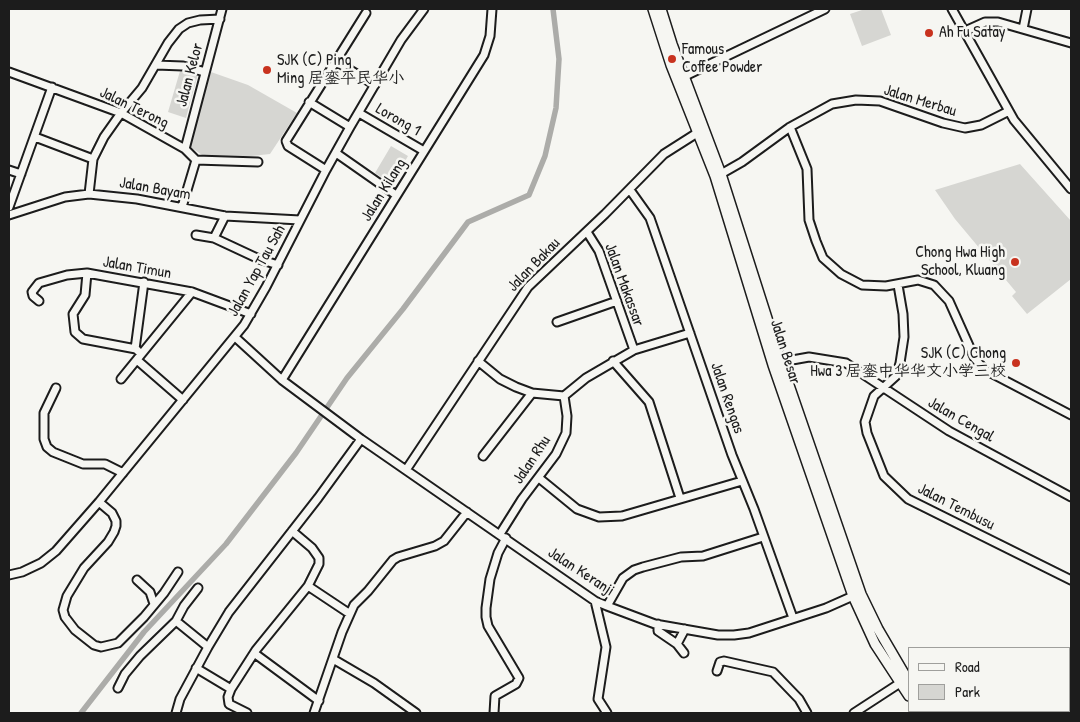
<!DOCTYPE html>
<meta charset="utf-8">
<style>
body{margin:0}
#map{position:relative;width:1080px;height:722px;overflow:hidden;background:#f6f6f2;font-family:"Patrick Hand",sans-serif}
canvas{display:block}
.frame{position:absolute;inset:0;border:10px solid #1c1c1c;pointer-events:none}
.legend{position:absolute;left:908px;top:647px;width:162px;height:65px;box-sizing:border-box;background:#f6f6f2;border:1px solid #9f9f9c;margin:0;padding:6px 9px;list-style:none;font-size:15px;color:#1c1c1c}
.legend li{display:flex;align-items:center;gap:10px;height:25px}
.legend b{width:25px;border:1px solid #9f9f9c}
</style>
<div id="map">
<canvas width="1080" height="722"></canvas>
<div class="frame"></div>
<ul class="legend">
<li><b style="height:6px;background:#f6f6f2"></b>Road</li>
<li><b style="height:14px;background:#d6d6d2"></b>Park</li>
</ul>
</div>
<script>
const ctx = document.querySelector('canvas').getContext('2d');
ctx.lineJoin = 'round';
function fill(path, color) {
  ctx.fillStyle = color;
  ctx.fill(path, 'evenodd');
}
function poly(rows) {
  const path = new Path2D();
  for (const r of rows) {
    path.moveTo(r[0], r[1]);
    for (let i = 2; i < r.length; i += 2) path.lineTo(r[i], r[i + 1]);
  }
  return path;
}
function stroke(path, color, width, dash) {
  ctx.strokeStyle = color;
  ctx.lineWidth = width;
  ctx.lineCap = dash ? 'butt' : 'round';
  ctx.setLineDash(dash || []);
  ctx.stroke(path);
}
function drawText(font, color, halo, rows, align = 'center') {
  ctx.font = font + ' "Patrick Hand","LXGW WenKai TC",sans-serif';
  ctx.lineWidth = 5;
  ctx.setLineDash([]);
  ctx.textBaseline = 'middle';
  ctx.strokeStyle = halo;
  ctx.fillStyle = color;
  for (const [text, x, y, turn = 0] of rows) {
    ctx.save();
    ctx.translate(x, y);
    ctx.rotate((+turn || 0) * Math.PI / 180);
    ctx.textAlign = isNaN(turn) ? turn : align;
    if (halo) ctx.strokeText(text, 0, 0);
    ctx.fillText(text, 0, 0);
    ctx.restore();
  }
}
fill(poly([
 [865,9,881,9,891,35,862,46,850,14],
 [180,71,198,74,186,118,168,112],
 [211,72,248,85,297,113,270,154,224,159,205,157,189,146],
 [391,146,408,156,392,184,375,173],
 [1020,164,1071,221,1071,279,1027,314,1012,296,1016,292,955,219,935,190]
]), '#d6d6d2');
stroke(poly([
 [81,713,144,632,226,544,296,453,347,378,403,309,468,222,529,195,545,156,556,108,559,59,553,9]
]), '#acaca9', 5.5);
const minor = poly([
 [952,9,1014,120,1071,189],
 [1023,29,1027,9],
 [965,31,985,22,998,22,1071,43],
 [335,61,375,85],
 [156,65,183,66,205,72],
 [9,72,121,113,185,149,196,160],
 [685,76,825,9],
 [309,102,350,127],
 [359,113,424,151],
 [790,127,807,169,809,220,816,241,823,258,841,274,862,285,886,286,918,280,934,285,949,301,975,359,985,370,1071,415],
 [35,137,93,159],
 [185,149,222,9],
 [336,153,396,195],
 [196,160,258,162],
 [9,170,21,174],
 [326,170,288,146,286,141,366,13],
 [721,174,742,162,790,127,832,104,856,100,880,101,943,123,965,128,981,125,1009,111],
 [630,190,650,218,732,455,754,509,793,618],
 [89,194,93,159,104,137,121,113,142,88,168,43,179,29,188,23,200,20,220,19],
 [9,207,52,87],
 [182,207,196,160],
 [9,215,65,197,89,194,137,199,225,216,300,220],
 [587,232,599,251,634,350],
 [196,235,214,238,259,259,278,265],
 [214,238,225,216],
 [87,273,85,295,73,314,75,332,83,339,136,349,141,354],
 [898,285,903,314,904,337,900,363,896,376,874,396,865,422,867,433,884,476,908,499,1071,580],
 [39,301,33,296,32,292,39,283,67,275,87,273,192,292,251,314],
 [557,322,617,301],
 [235,337,282,380,361,439,595,601,607,606,655,624,718,635,734,635,749,633,826,608,853,596],
 [135,349,144,282],
 [137,360,183,400],
 [478,361,500,379,516,387,532,393,564,396,586,378,634,350,690,333],
 [613,361,649,402,680,498],
 [781,362,809,357,846,363,949,431,1071,497],
 [121,379,192,292],
 [282,380,484,55,490,36,492,9],
 [56,388,44,413,44,439,47,447,53,452,83,464,105,464,123,473],
 [483,456,532,393],
 [406,470,528,287,605,214,664,154,697,133],
 [539,478,577,509,599,517,622,516,742,481],
 [99,502,112,513,116,521,116,526,114,532,108,542,84,568,67,596,63,610,65,617,75,630,94,645,101,647,118,643,144,617,164,593,178,572],
 [292,531,312,548,319,558,319,564,308,586],
 [500,534,522,499,556,454,566,433,567,416,564,396],
 [9,575,22,572,41,563,56,551,99,502,244,325,266,287,326,170,350,127,401,40,424,9],
 [137,580,150,592,154,604],
 [595,601,606,647,598,699,607,713],
 [607,606,623,578,634,570,643,567,681,557,703,556,763,537],
 [176,621,184,606,198,588],
 [658,624,658,631,677,644,684,653],
 [677,644,685,629],
 [254,653,319,701],
 [333,659,374,683,416,713],
 [196,668,231,689],
 [717,671,720,662,724,661,773,672,799,699,807,713],
 [118,688,125,674,140,656,176,621,208,647],
 [176,713,180,699,208,647,229,612,318,498,361,439],
 [247,713,229,704,228,697,231,689,256,650,308,586,350,614],
 [314,713,342,632,354,605,368,591,393,560,398,557,435,546,444,541,467,512],
 [494,713,495,696,516,684,519,678,488,626,486,617,486,608,490,579,498,553,506,538],
 [854,713,900,683]
]);
const major = poly([
 [653,9,671,65,715,176,773,365,853,596,875,644,909,696],
 [661,9,672,44,721,174,781,362,861,594,878,629,909,682],
 [921,711,923,713],
 [933,711,936,713]
]);
stroke(minor, '#1c1c1c', 11);
stroke(major, '#1c1c1c', 12);
stroke(minor, '#f6f6f2', 7);
stroke(major, '#f6f6f2', 9);
for (const [x, y, r, color] of [
 [929,33,5,"#c8321e"],
 [672,59,5,"#c8321e"],
 [267,70,5,"#c8321e"],
 [1015,262,5,"#c8321e"],
 [1016,363,5,"#c8321e"]
]) {
  const dot = new Path2D();
  dot.arc(x, y, r, 0, 2 * Math.PI);
  ctx.fillStyle = color;
  ctx.fill(dot);
  stroke(dot, '#f6f6f2', 2);
}
drawText('16px', '#1c1c1c', '#f6f6f2', [
 ["Ah Fu Satay",939,33],
 ["Famous",682,50],
 ["Coffee Powder",682,68],
 ["SJK (C) Ping",277,61],
 ["Ming 居銮平民华小",277,79],
 ["Chong Hwa High",1005,253,"right"],
 ["School, Kluang",1005,271,"right"],
 ["SJK (C) Chong",1006,354,"right"],
 ["Hwa 3 居銮中华华文小学三校",1006,372,"right"]
], 'left');
drawText('16px', '#1c1c1c', '#f6f6f2', [
 ["Jalan Kelor",190,75,-75],
 ["Jalan Merbau",920,101,17],
 ["Jalan Terong",134,108,26],
 ["Lorong 1",398,120,30],
 ["Jalan Bayam",155,189,10],
 ["Jalan Kilang",384,190,-58],
 ["Jalan Bakau",534,265,-46],
 ["Jalan Timun",137,268,10],
 ["Jalan Yap Tau Sah",257,271,-61],
 ["Jalan Makassar",624,285,70],
 ["Jalan Besar",785,352,72],
 ["Jalan Rengas",727,398,71],
 ["Jalan Cengal",961,420,30],
 ["Jalan Rhu",532,460,-56],
 ["Jalan Tembusu",956,507,27],
 ["Jalan Keranji",581,572,33]
]);
</script>
